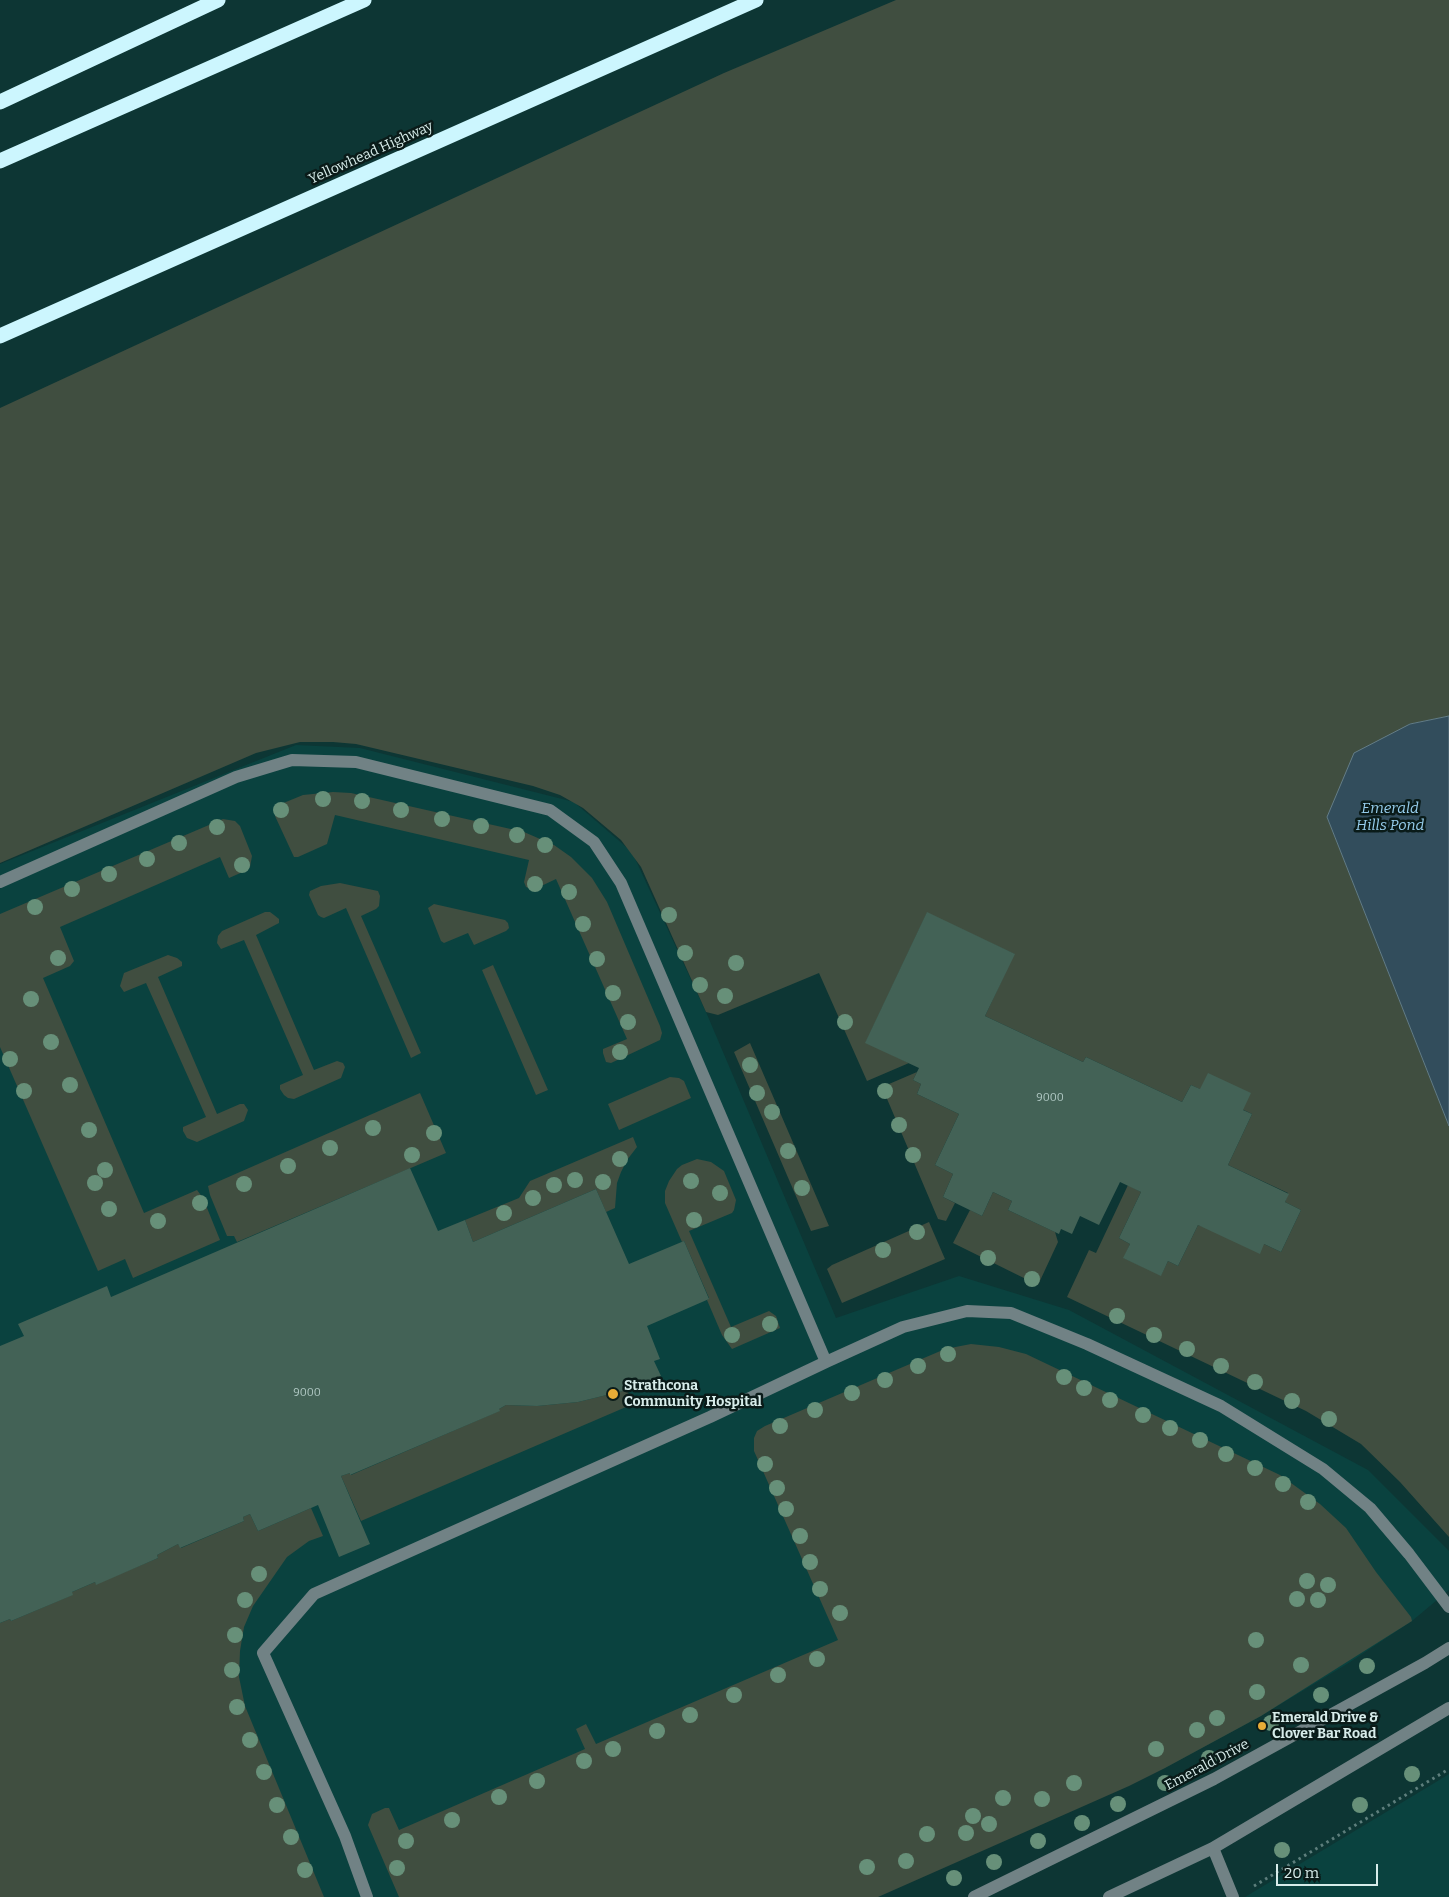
<!DOCTYPE html>
<style>
body{margin:0}
#map{position:relative;width:1449px;height:1897px;overflow:hidden;background:#0d3634;font-family:Bitter,serif}
canvas{display:block}
.scale{position:absolute;left:1276px;top:1864px;width:102px;height:22px;box-sizing:border-box;border:2px solid #d7ecea;border-top:0;padding-left:6px;font-size:15px;line-height:18px;white-space:nowrap;color:#d7ecea;-webkit-text-stroke:4px #0a1b19;paint-order:stroke}
</style>
<div id="map">
<canvas width="1449" height="1897"></canvas>
<div class="scale">20 m</div>
</div>
<script>
const ctx = document.querySelector('canvas').getContext('2d');
ctx.lineJoin = 'round';
function fill(path, color) {
  ctx.fillStyle = color;
  ctx.fill(path, 'evenodd');
}
function poly(rows) {
  const path = new Path2D();
  for (const r of rows) {
    path.moveTo(r[0], r[1]);
    for (let i = 2; i < r.length; i += 2) path.lineTo(r[i], r[i + 1]);
  }
  return path;
}
function stroke(path, color, width, dash) {
  ctx.strokeStyle = color;
  ctx.lineWidth = width;
  ctx.lineCap = dash ? 'butt' : 'round';
  ctx.setLineDash(dash || []);
  ctx.stroke(path);
}
function drawText(font, color, halo, rows, align = 'center') {
  ctx.font = font + ' Bitter,serif';
  ctx.lineWidth = 5;
  ctx.setLineDash([]);
  ctx.textBaseline = 'middle';
  ctx.strokeStyle = halo;
  ctx.fillStyle = color;
  for (const [text, x, y, turn = 0] of rows) {
    ctx.save();
    ctx.translate(x, y);
    ctx.rotate((+turn || 0) * Math.PI / 180);
    ctx.textAlign = isNaN(turn) ? turn : align;
    if (halo) ctx.strokeText(text, 0, 0);
    ctx.fillText(text, 0, 0);
    ctx.restore();
  }
}
fill(poly([
 [296,745,360,748,574,802,632,852,706,1012,836,1318,959,1276,1069,1310,1368,1470,1449,1551,1449,1590,1412,1621,1347,1664,1261,1716,1165,1768,846,1897,0,1897,0,864],
 [1449,1774,1449,1897,1245,1897,1436,1782]
]), '#0a423f');
fill(poly([
 [896,0,1449,0,1449,716,1409,724,1327,817,1449,1126,1449,1537,1400,1482,1361,1444,1306,1411,1067,1297,1089,1250,1096,1253,1128,1185,1141,1192,1119,1238,1130,1244,1124,1258,1161,1275,1168,1261,1178,1266,1198,1225,1264,1244,1281,1252,1301,1210,1285,1202,1288,1193,1228,1165,1252,1114,1191,1085,1182,1102,1086,1057,1083,1062,985,1016,1014,954,927,913,866,1042,909,1063,867,1081,819,973,718,1015,706,1012,641,867,621,840,583,808,560,795,533,786,356,744,333,742,300,742,256,753,0,863,0,408,724,73],
 [333,792,351,793,524,832,554,845,571,857,592,878,607,902,660,1026,662,1033,660,1040,611,1063,606,1062,603,1053,603,1049,627,1039,556,879,537,888,531,889,526,887,524,882,529,860,335,815,327,844,298,857,294,857,275,816,277,807,281,804,303,795],
 [223,819,235,821,240,826,252,856,250,867,245,871,229,878,220,857,60,927,74,961,70,966,43,978,144,1213,197,1190,203,1198,220,1240,133,1278,125,1259,98,1271,0,1047,0,914],
 [340,883,378,891,380,896,379,906,376,909,361,916,421,1053,411,1058,346,908,324,918,321,917,318,915,309,895,310,891,321,886],
 [434,904,505,920,508,923,509,928,506,931,474,945,468,933,444,943,441,941,428,908],
 [265,912,270,912,274,915,279,919,279,923,256,935,314,1070,337,1061,343,1063,345,1067,341,1078,294,1099,288,1098,284,1095,280,1089,280,1085,303,1075,244,940,221,949,217,943,218,936,222,931],
 [168,955,177,958,182,962,182,966,158,977,217,1114,240,1104,244,1104,248,1110,244,1121,197,1142,187,1138,183,1131,183,1127,206,1117,146,983,124,992,120,986,124,973],
 [493,965,548,1090,536,1095,482,970],
 [750,1043,829,1226,811,1231,734,1052],
 [917,1072,913,1080,921,1084,917,1094,959,1114,935,1165,953,1174,943,1197,955,1203,946,1221,938,1219,882,1087],
 [670,1077,679,1078,684,1081,691,1098,619,1130,608,1104],
 [420,1093,446,1153,237,1242,234,1236,227,1236,210,1195,208,1186],
 [633,1137,637,1147,627,1160,621,1172,617,1183,615,1208,606,1212,596,1189,473,1242,465,1220,519,1198,530,1181],
 [697,1159,711,1162,724,1171,736,1200,734,1210,732,1213,689,1231,731,1327,769,1311,776,1316,780,1328,732,1349,722,1335,707,1300,709,1298,684,1241,682,1242,665,1203,665,1191,669,1181,677,1169,682,1165],
 [993,1192,1012,1201,1008,1210,1055,1232,1058,1242,1038,1285,953,1243,970,1210,982,1216],
 [929,1222,945,1259,842,1303,827,1269,832,1265],
 [971,1344,999,1347,1026,1354,1280,1475,1320,1504,1346,1528,1376,1572,1411,1617,1412,1621,1261,1716,1165,1768,1129,1786,878,1897,399,1897,368,1825,372,1814,385,1808,389,1808,399,1830,585,1749,576,1729,586,1724,596,1744,838,1640,754,1451,754,1438,757,1431,765,1426,945,1349],
 [627,1390,633,1404,361,1521,341,1476,350,1473,351,1475,499,1411,499,1409,506,1405,537,1406,578,1402],
 [311,1508,323,1536,309,1541,287,1557,253,1606,244,1627,240,1651,239,1677,245,1706,324,1897,0,1897,0,1623,10,1619,11,1621,72,1595,72,1592,95,1582,96,1584,158,1558,157,1555,178,1544,181,1548,244,1521,243,1517,250,1514,258,1531]
]), '#404e40');
const water = poly([
 [1449,716,1449,1126,1327,817,1354,753,1410,724,1449,716]
]);
fill(water, '#324d5c');
stroke(water, '#647d87', 1);
fill(poly([
 [927,912,1015,954,985,1016,1083,1062,1086,1057,1182,1102,1191,1085,1200,1089,1208,1073,1251,1093,1243,1110,1252,1114,1228,1165,1289,1194,1285,1202,1301,1210,1281,1252,1264,1244,1260,1254,1198,1225,1178,1266,1168,1261,1161,1276,1123,1258,1130,1244,1119,1238,1141,1192,1120,1182,1099,1225,1080,1216,1072,1234,1061,1229,1059,1234,1008,1210,1012,1201,993,1192,982,1216,943,1197,953,1174,935,1165,959,1114,917,1094,921,1084,913,1080,919,1068,865,1043],
 [410,1168,438,1231,465,1220,473,1242,596,1189,629,1264,684,1241,709,1299,647,1326,660,1359,654,1361,661,1376,627,1390,578,1402,537,1406,506,1405,499,1409,500,1411,350,1475,350,1473,341,1476,370,1544,339,1557,318,1505,258,1531,250,1514,243,1517,244,1521,180,1548,178,1544,157,1555,158,1558,96,1585,95,1582,72,1592,73,1595,11,1621,10,1619,0,1623,0,1346,24,1336,18,1324,107,1286,111,1297]
]), '#436256');
stroke(poly([
 [1254,1886,1449,1769]
]), '#5d7e7c', 3, [2.5, 4]);
stroke(poly([
 [0,882,236,777,292,760,356,762,550,810,594,842,621,883,826,1362,710,1417,314,1594,263,1653,345,1836,367,1897],
 [826,1362,903,1327,967,1311,1011,1313,1087,1344,1221,1406,1323,1469,1370,1508,1409,1554,1449,1607],
 [1213,1848,1233,1897],
 [974,1897,1214,1779,1425,1663,1449,1648],
 [1109,1897,1213,1848,1449,1708]
]), '#718285', 12);
stroke(poly([
 [0,102,218,0],
 [0,161,364,0],
 [0,336,756,0]
]), '#ccf6fe', 15);
ctx.fillStyle = '#679079';
for (const [x, y] of [
 [323,799],
 [362,801],
 [281,810],
 [401,810],
 [442,819],
 [481,826],
 [217,827],
 [517,835],
 [179,843],
 [545,845],
 [147,859],
 [242,865],
 [109,874],
 [535,884],
 [72,889],
 [569,892],
 [35,907],
 [669,915],
 [583,924],
 [685,953],
 [58,958],
 [597,959],
 [736,963],
 [700,985],
 [613,993],
 [725,996],
 [31,999],
 [628,1022],
 [845,1022],
 [51,1042],
 [620,1052],
 [10,1059],
 [750,1065],
 [70,1085],
 [24,1091],
 [885,1091],
 [757,1093],
 [772,1112],
 [899,1125],
 [373,1128],
 [89,1130],
 [434,1133],
 [330,1148],
 [788,1151],
 [412,1155],
 [913,1155],
 [620,1159],
 [288,1166],
 [105,1170],
 [575,1180],
 [691,1181],
 [603,1182],
 [95,1183],
 [244,1184],
 [554,1185],
 [802,1188],
 [720,1193],
 [533,1198],
 [200,1203],
 [109,1209],
 [504,1213],
 [694,1220],
 [158,1221],
 [917,1232],
 [883,1250],
 [988,1258],
 [1032,1279],
 [1117,1316],
 [770,1324],
 [732,1335],
 [1154,1335],
 [1187,1349],
 [948,1354],
 [918,1366],
 [1221,1366],
 [1064,1377],
 [885,1380],
 [1255,1382],
 [1084,1388],
 [852,1393],
 [1110,1400],
 [1292,1401],
 [815,1410],
 [1143,1415],
 [1329,1419],
 [780,1426],
 [1170,1428],
 [1200,1440],
 [1226,1454],
 [765,1464],
 [1255,1468],
 [1283,1484],
 [777,1488],
 [1308,1502],
 [786,1509],
 [800,1536],
 [810,1562],
 [259,1574],
 [1307,1581],
 [1328,1585],
 [820,1589],
 [1297,1599],
 [245,1600],
 [1318,1600],
 [840,1613],
 [235,1635],
 [1256,1640],
 [817,1659],
 [1301,1665],
 [1367,1666],
 [232,1670],
 [778,1675],
 [1257,1692],
 [734,1695],
 [1321,1695],
 [237,1707],
 [690,1715],
 [1217,1718],
 [1271,1723],
 [1197,1730],
 [657,1731],
 [250,1740],
 [613,1749],
 [1156,1749],
 [1209,1758],
 [584,1761],
 [264,1772],
 [1412,1774],
 [537,1781],
 [1074,1783],
 [1165,1783],
 [499,1797],
 [1003,1798],
 [1042,1799],
 [1118,1804],
 [277,1805],
 [1360,1805],
 [973,1816],
 [452,1820],
 [1082,1823],
 [989,1824],
 [966,1833],
 [927,1834],
 [291,1837],
 [406,1841],
 [1038,1841],
 [1282,1850],
 [906,1861],
 [994,1862],
 [867,1867],
 [397,1868],
 [305,1870],
 [954,1878]
]) {
  ctx.beginPath();
  ctx.arc(x, y, 8, 0, 2 * Math.PI);
  ctx.fill();
}
for (const [x, y, r, color] of [
 [613,1394,6,"#e7ac37"],
 [1262,1726,5,"#e7ac37"]
]) {
  const dot = new Path2D();
  dot.arc(x, y, r, 0, 2 * Math.PI);
  ctx.fillStyle = color;
  ctx.fill(dot);
  stroke(dot, '#0a1b19', 2);
}
drawText('11px', '#b2cac5', null, [
 ["9000",1050,1098],
 ["9000",307,1393]
]);
drawText('14px', '#d7ecea', '#0a1b19', [
 ["Yellowhead Highway",371,153,-24],
 ["Emerald Drive",1207,1765,-28]
]);
drawText('bold 14px', '#d7ecea', '#0a1b19', [
 ["Strathcona",624,1386],
 ["Community Hospital",624,1402],
 ["Emerald Drive &",1272,1718],
 ["Clover Bar Road",1272,1734]
], 'left');
drawText('italic 15px', '#96cdec', '#0a1b19', [
 ["Emerald",1390,809],
 ["Hills Pond",1390,826]
]);
</script>
